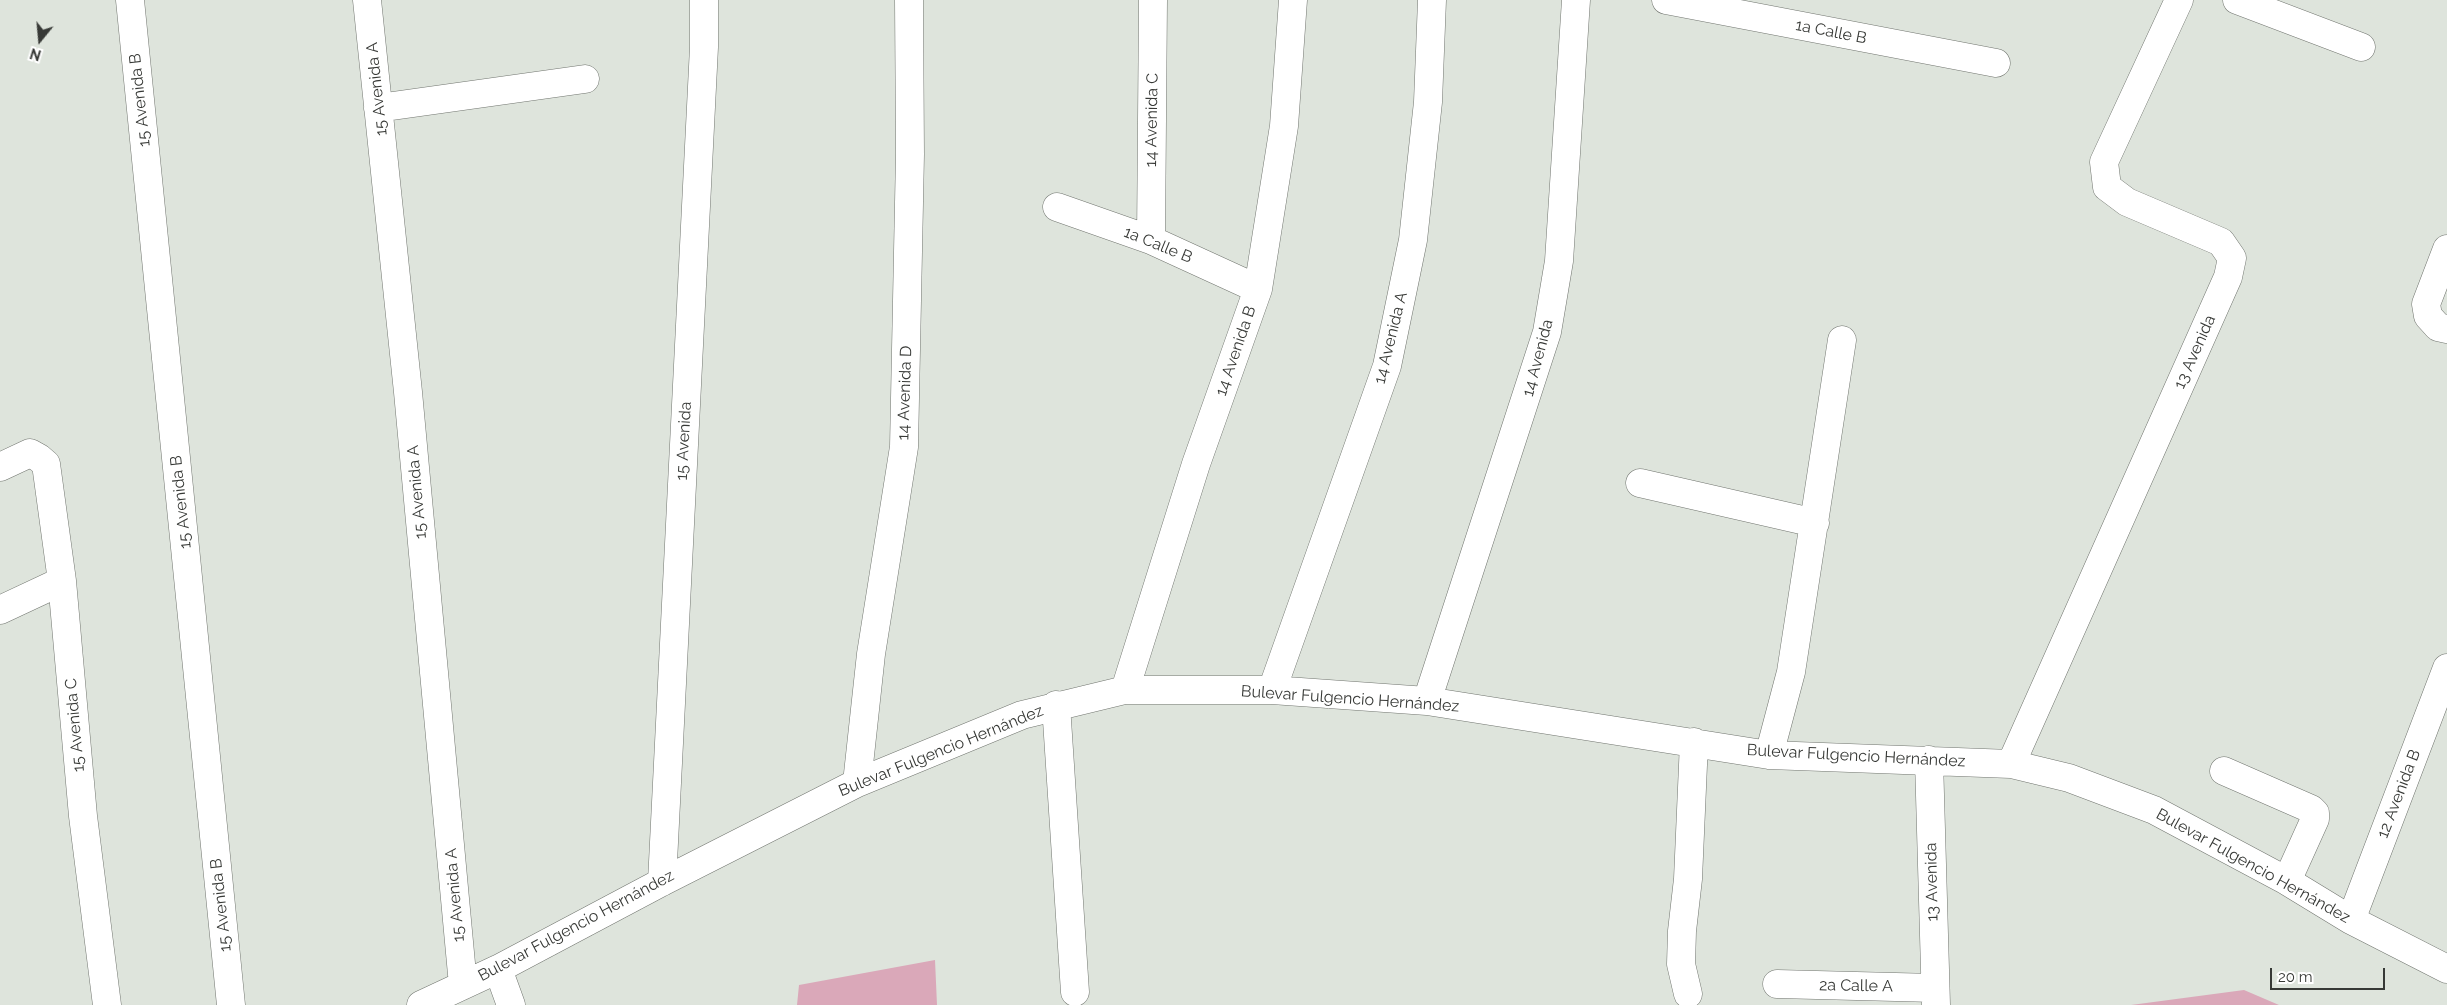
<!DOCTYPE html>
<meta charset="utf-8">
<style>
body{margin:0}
#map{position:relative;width:2447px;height:1005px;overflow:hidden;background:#dee4dc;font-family:Raleway,sans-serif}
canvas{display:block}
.north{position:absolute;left:15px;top:15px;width:50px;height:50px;-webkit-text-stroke:4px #fff;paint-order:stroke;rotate:197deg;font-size:14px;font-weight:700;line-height:20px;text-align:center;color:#373936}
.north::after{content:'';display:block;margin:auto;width:18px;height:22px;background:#373936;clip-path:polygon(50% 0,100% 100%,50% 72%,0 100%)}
.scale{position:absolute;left:2270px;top:968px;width:115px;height:22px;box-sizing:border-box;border:2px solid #373936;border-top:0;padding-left:6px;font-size:15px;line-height:18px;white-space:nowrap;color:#373936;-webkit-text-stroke:4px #fff;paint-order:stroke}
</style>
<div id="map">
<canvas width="2447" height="1005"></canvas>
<div class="north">N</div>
<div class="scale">20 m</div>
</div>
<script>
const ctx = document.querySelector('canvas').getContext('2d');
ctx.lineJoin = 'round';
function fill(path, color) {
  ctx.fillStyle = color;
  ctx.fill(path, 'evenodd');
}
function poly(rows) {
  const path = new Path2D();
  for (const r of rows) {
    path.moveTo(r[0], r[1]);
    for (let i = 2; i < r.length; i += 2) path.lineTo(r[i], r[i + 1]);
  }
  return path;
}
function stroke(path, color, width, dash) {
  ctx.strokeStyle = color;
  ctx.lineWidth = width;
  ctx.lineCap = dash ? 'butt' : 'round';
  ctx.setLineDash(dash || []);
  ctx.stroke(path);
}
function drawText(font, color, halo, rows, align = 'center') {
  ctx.font = font + ' Raleway,sans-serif';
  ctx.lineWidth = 4.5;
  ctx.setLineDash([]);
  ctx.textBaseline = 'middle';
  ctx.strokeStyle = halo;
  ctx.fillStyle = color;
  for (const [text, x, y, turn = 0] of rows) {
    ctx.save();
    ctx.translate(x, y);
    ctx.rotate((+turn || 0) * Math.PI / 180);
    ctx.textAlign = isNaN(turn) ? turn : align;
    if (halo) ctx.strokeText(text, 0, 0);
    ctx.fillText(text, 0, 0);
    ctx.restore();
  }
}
fill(poly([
 [935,960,937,1005,797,1005,799,985],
 [2244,990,2279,1005,2131,1005]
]), '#daa8b9');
const minor = poly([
 [130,0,231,1005],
 [367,0,408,392,463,985],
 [1666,0,1996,63],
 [2237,0,2361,47],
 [378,108,585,79],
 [1057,207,1151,240,1258,289],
 [1151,240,1153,0],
 [2447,249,2426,304,2428,316,2438,327,2447,329],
 [0,467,30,453,39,458,46,464,62,581,83,816,107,1005],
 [1640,483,1815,523],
 [0,610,62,581],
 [1125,690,1196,464,1258,289,1284,126,1293,0],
 [1272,690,1387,366,1413,240,1428,102,1432,0],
 [1427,701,1547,332,1559,261,1576,0],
 [1056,705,1075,992],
 [1769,755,1791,672,1842,340],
 [1929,760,1936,1005],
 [2011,764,2228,277,2232,258,2221,242,2127,202,2107,187,2104,162,2179,0],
 [2224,771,2311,809,2315,813,2315,819,2287,881],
 [857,783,871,654,904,447,910,154,909,0],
 [662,882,704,47,704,0],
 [2351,920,2447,668],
 [498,969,511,1005],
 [1777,984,1935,988],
 [1688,994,1681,964,1682,931,1688,879,1694,742],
 [421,1005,498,969,662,882,857,783,1022,715,1125,690,1272,690,1427,701,1769,755,2011,764,2069,778,2154,810,2287,881,2351,920,2447,969]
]);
stroke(minor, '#71756f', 29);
stroke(minor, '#fff', 28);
drawText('16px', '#373936', '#fff', [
 ["1a Calle B",1831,32,11],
 ["15 Avenida A",377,89,-96],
 ["15 Avenida B",140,100,-96],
 ["14 Avenida C",1152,120,-89],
 ["1a Calle B",1158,245,22],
 ["14 Avenida A",1391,338,-76],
 ["14 Avenida B",1236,351,-71],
 ["13 Avenida",2195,352,-66],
 ["14 Avenida",1538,358,-75],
 ["14 Avenida D",905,393,-88],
 ["15 Avenida",684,441,-87],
 ["15 Avenida A",417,492,-95],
 ["15 Avenida B",181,502,-96],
 ["Bulevar Fulgencio Hernández",1350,699,4],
 ["15 Avenida C",75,725,-95],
 ["Bulevar Fulgencio Hernández",941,751,-22],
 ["Bulevar Fulgencio Hernández",1856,756,3],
 ["12 Avenida B",2399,794,-69],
 ["Bulevar Fulgencio Hernández",2253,866,29],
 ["13 Avenida",1932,882,-91],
 ["15 Avenida A",455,895,-95],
 ["15 Avenida B",221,905,-96],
 ["Bulevar Fulgencio Hernández",576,926,-28],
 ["2a Calle A",1856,986,1]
]);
</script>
